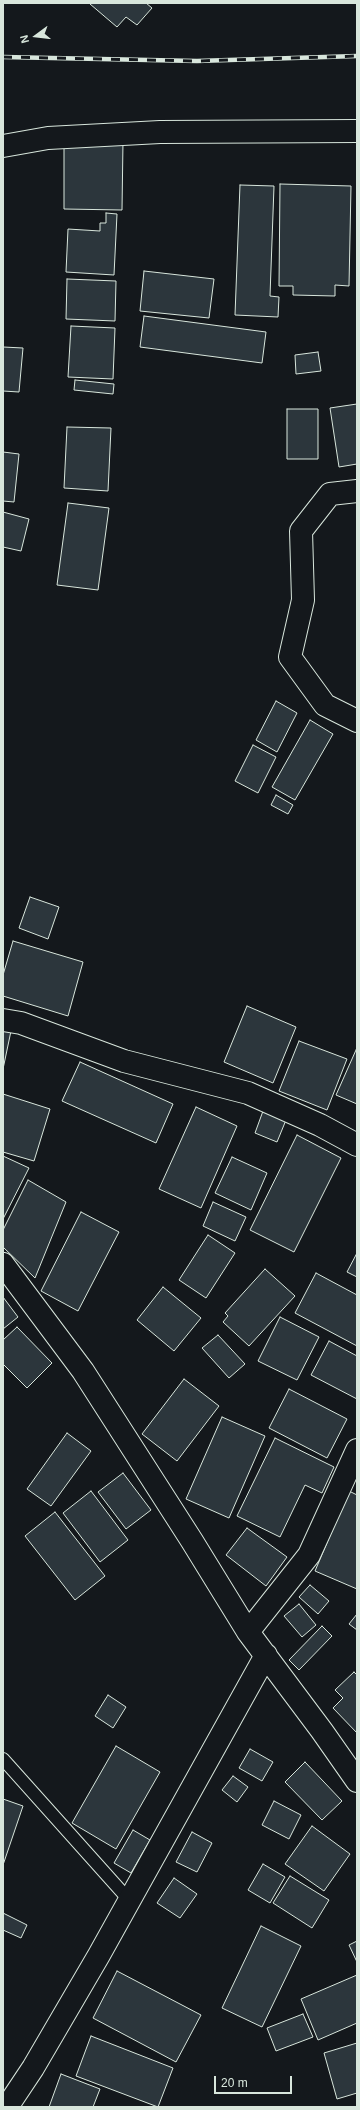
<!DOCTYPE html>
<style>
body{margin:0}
#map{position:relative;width:360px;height:2110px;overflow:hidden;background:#14181c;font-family:Helvetica,sans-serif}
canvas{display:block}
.frame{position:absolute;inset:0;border:4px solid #d8e6dc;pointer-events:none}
.north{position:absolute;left:16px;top:16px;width:40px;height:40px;-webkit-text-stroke:3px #14181c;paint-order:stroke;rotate:255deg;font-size:11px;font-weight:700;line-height:16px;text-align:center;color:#d8e6dc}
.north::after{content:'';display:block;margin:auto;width:14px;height:18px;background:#d8e6dc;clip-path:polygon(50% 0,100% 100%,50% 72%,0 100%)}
.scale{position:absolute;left:214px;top:2076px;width:78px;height:18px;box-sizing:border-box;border:2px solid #d8e6dc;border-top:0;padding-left:5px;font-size:12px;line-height:14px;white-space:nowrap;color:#d8e6dc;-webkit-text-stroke:3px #14181c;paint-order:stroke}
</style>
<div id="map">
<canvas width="360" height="2110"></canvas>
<div class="frame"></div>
<div class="north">N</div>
<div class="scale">20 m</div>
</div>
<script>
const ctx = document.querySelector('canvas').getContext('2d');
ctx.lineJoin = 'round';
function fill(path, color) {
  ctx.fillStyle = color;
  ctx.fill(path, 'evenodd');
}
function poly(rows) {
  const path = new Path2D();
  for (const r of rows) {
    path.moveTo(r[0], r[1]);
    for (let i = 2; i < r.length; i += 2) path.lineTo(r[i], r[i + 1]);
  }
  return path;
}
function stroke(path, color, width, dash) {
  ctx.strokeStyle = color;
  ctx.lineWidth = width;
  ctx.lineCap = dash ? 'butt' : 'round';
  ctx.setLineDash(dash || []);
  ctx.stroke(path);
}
const building = poly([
 [92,3,146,3,152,8,137,25,126,17,117,27,90,4,92,3],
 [64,140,123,141,122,210,64,209,64,140],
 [280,184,351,186,349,286,335,285,335,296,293,295,293,286,279,286,280,184],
 [240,185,274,186,270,296,279,297,278,317,235,315,240,185],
 [106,213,117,214,114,275,66,272,68,229,100,231,100,223,106,223,106,213],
 [144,271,214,279,209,318,140,311,144,271],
 [67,279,116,281,115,321,66,319,67,279],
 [144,316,266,332,262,363,140,347,144,316],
 [71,326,115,328,113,379,68,377,71,326],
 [3,347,23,348,19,392,3,391,3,347],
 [318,352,321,371,296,374,295,355,318,352],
 [75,380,114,384,113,394,74,390,75,380],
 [357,404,357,464,339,467,330,408,357,404],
 [287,409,318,409,318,459,287,459,287,409],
 [67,427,111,428,108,491,64,488,67,427],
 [3,452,19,454,14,502,3,501,3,452],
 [68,503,109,508,98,590,57,585,68,503],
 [3,512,29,519,21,551,3,547,3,512],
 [276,701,297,713,277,752,256,740,276,701],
 [310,720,333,734,295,800,272,787,310,720],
 [253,745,276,757,258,793,235,781,253,745],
 [276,795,293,805,288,814,271,805,276,795],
 [30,897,59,907,48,939,19,928,30,897],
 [13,941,83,962,68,1016,3,996,3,975,13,941],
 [247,1006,296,1027,273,1083,224,1062,247,1006],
 [3,1029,11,1031,3,1069,3,1029],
 [299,1041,347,1059,327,1110,279,1091,299,1041],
 [356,1050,357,1051,357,1104,336,1095,356,1050],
 [80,1062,173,1104,156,1143,62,1101,80,1062],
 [3,1094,50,1109,34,1161,3,1152,3,1094],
 [196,1107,237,1126,201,1208,159,1189,196,1107],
 [263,1111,286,1120,277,1142,255,1133,263,1111],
 [297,1135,341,1158,294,1252,250,1230,297,1135],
 [3,1156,29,1168,3,1219,3,1156],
 [232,1157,267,1173,251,1210,215,1193,232,1157],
 [28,1180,66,1202,35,1278,3,1247,3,1230,28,1180],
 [213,1202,246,1217,235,1241,203,1226,213,1202],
 [81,1212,119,1232,78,1311,41,1291,81,1212],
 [208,1235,235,1253,206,1298,179,1280,208,1235],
 [357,1253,357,1277,347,1272,357,1253],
 [265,1269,295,1296,249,1346,223,1322,228,1316,225,1313,265,1269],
 [316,1273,357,1295,357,1346,295,1313,316,1273],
 [163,1287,201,1318,174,1351,137,1320,163,1287],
 [3,1297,18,1317,3,1329,3,1297],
 [280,1317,319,1337,297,1380,258,1361,280,1317],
 [17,1327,52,1363,27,1388,3,1364,3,1340,17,1327],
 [218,1335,245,1364,229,1378,202,1348,218,1335],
 [329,1341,357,1356,357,1399,311,1375,329,1341],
 [184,1379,219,1406,177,1461,142,1434,184,1379],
 [289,1389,347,1419,327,1458,269,1428,289,1389],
 [222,1417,265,1436,229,1518,186,1499,222,1417],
 [67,1433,91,1451,51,1506,27,1489,67,1433],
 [275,1438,334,1467,322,1493,305,1485,280,1537,237,1516,275,1438],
 [123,1473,151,1510,126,1529,98,1492,123,1473],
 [91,1491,128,1540,100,1562,63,1513,91,1491],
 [349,1491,357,1495,357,1589,315,1571,349,1491],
 [55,1512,105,1576,75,1600,25,1536,55,1512],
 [247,1528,287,1557,266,1586,226,1555,247,1528],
 [310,1585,329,1601,318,1614,299,1597,310,1585],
 [299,1604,316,1625,302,1637,284,1616,299,1604],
 [357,1614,357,1630,349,1624,357,1614],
 [322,1626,332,1636,299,1670,289,1660,322,1626],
 [354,1672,357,1675,357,1733,333,1708,343,1698,335,1690,354,1672],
 [108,1695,126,1707,113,1728,95,1716,108,1695],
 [116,1746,160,1772,116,1849,72,1823,116,1746],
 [250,1749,273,1762,262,1781,239,1768,250,1749],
 [305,1762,342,1801,322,1820,285,1782,305,1762],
 [233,1776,248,1787,237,1802,222,1790,233,1776],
 [3,1799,23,1806,3,1865,3,1799],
 [274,1801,301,1815,289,1839,262,1825,274,1801],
 [312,1826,350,1854,324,1891,285,1864,312,1826],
 [133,1830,150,1840,131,1873,114,1863,133,1830],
 [192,1832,212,1843,197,1872,176,1862,192,1832],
 [263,1864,285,1877,270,1903,248,1890,263,1864],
 [290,1876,329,1900,312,1928,273,1903,290,1876],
 [174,1878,197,1894,180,1918,157,1903,174,1878],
 [3,1913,27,1925,21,1938,3,1930,3,1913],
 [261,1926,301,1946,262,2027,222,2008,261,1926],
 [357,1941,357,1962,349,1945,357,1941],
 [117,1971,201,2015,176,2062,93,2018,117,1971],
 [357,1975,357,2023,318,2040,301,1999,357,1975],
 [303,2014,313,2037,276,2051,267,2028,303,2014],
 [91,2036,173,2068,158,2107,76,2076,91,2036],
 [357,2043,357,2093,337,2099,324,2053,357,2043],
 [61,2074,100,2089,93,2107,49,2107,61,2074]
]);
fill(building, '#2c363c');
stroke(building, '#d8e6dc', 1);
const lane = poly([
 [3,1759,130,1901]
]);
const street = poly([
 [3,146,48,138,160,132,357,131],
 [357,491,330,494,301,531,303,600,290,657,325,705,357,721],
 [3,1020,21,1023,124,1061,248,1093,320,1125,357,1145],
 [3,1264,83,1371,192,1541,248,1632,322,1731,357,1781],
 [248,1632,309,1555,357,1450],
 [7,2107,33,2068,99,1955,266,1655]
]);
stroke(lane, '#d8e6dc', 14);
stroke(street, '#d8e6dc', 24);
stroke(lane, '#14181c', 12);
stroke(street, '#14181c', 22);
const rail = poly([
 [3,57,197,61,357,56]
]);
stroke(rail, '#d8e6dc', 4.5);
stroke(rail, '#14181c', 3, [9]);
</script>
